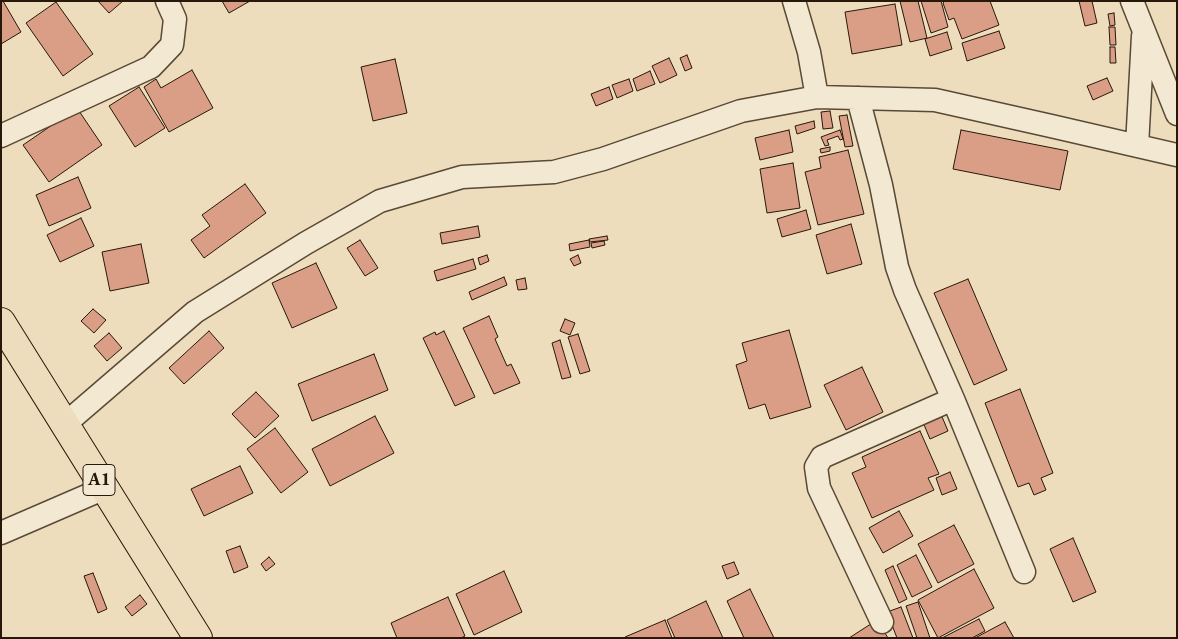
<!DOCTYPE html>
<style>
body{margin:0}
#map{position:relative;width:1178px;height:639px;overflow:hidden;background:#edddbc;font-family:"EB Garamond",serif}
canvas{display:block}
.frame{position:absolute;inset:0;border:2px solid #28180a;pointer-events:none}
</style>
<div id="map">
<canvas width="1178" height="639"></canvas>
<div class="frame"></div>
</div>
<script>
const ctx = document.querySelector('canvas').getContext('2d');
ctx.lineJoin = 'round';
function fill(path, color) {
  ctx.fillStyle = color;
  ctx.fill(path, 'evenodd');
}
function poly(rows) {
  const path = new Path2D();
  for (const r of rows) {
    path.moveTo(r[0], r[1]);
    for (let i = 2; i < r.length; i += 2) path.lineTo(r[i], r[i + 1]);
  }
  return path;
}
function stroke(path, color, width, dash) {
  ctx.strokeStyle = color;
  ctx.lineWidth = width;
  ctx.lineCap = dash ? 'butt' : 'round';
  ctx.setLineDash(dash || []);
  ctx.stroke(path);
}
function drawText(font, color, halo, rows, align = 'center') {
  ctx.font = font + ' "EB Garamond",serif';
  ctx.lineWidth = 5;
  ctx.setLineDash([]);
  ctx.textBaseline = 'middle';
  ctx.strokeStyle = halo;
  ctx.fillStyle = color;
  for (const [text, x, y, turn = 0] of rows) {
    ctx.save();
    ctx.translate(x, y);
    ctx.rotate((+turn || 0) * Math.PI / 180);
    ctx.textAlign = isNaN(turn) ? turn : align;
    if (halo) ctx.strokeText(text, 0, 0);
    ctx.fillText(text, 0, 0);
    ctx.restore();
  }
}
const building = poly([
 [1,1,3,1,21,32,1,44,1,1],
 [98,1,123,1,109,13,98,1],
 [222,1,250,1,229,13,222,1],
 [900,1,918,1,927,38,910,42,900,1],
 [921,1,941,1,948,27,931,33,921,1],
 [944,1,990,1,999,25,962,39,954,18,949,20,943,3,944,2,944,1],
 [1079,1,1092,1,1097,23,1085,26,1079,1],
 [56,2,93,54,63,76,26,23,56,2],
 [895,4,902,45,852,54,845,12,895,4],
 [1114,13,1115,25,1110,26,1108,14,1114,13],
 [1109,27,1115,27,1116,45,1110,45,1109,27],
 [999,31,1005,48,967,61,962,43,999,31],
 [947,32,952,49,930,56,925,39,947,32],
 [1110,47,1115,47,1116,63,1110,63,1110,47],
 [687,55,692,68,685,71,680,58,687,55],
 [669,58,677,75,660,83,652,66,669,58],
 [395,59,407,113,373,121,361,67,395,59],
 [192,70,213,108,169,132,144,87,156,79,161,88,192,70],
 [650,71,655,84,637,91,633,79,650,71],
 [1107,78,1113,91,1093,100,1087,86,1107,78],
 [629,79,633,91,617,98,612,85,629,79],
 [139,87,165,128,135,147,109,106,139,87],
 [609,87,613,99,596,106,591,94,609,87],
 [77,108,102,145,49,182,23,145,77,108],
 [830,111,833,128,823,129,821,112,830,111],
 [847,115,853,146,845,147,839,116,847,115],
 [814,121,815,128,797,134,795,126,814,121],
 [789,130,793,152,760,160,755,138,789,130],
 [840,130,843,139,840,140,838,136,827,140,829,145,825,146,821,137,840,130],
 [961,130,1068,151,1060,190,953,169,961,130],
 [830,147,830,151,821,153,820,149,830,147],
 [848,150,864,214,818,225,805,172,821,168,819,157,848,150],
 [793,163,800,208,767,213,760,169,793,163],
 [78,177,91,208,49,226,36,195,78,177],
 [245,184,266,213,204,258,191,240,210,226,202,215,245,184],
 [806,210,811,229,782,237,777,219,806,210],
 [81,218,94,246,60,262,47,235,81,218],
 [851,224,862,264,827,274,816,235,851,224],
 [478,226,480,237,442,244,440,233,478,226],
 [607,236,608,240,590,242,589,239,607,236],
 [360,240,378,268,365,276,347,248,360,240],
 [589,240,590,247,570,251,569,244,589,240],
 [604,241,605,245,592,248,591,243,604,241],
 [141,244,149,283,110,291,102,252,141,244],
 [487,255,489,261,480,265,478,258,487,255],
 [578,255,581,263,574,266,570,259,578,255],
 [473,259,476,269,437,281,434,271,473,259],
 [316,263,337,308,292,328,272,283,316,263],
 [504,277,507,285,472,300,469,292,504,277],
 [525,278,527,289,518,290,516,280,525,278],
 [968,279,1007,370,974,385,934,293,968,279],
 [93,309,106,320,94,333,81,321,93,309],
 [489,316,498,337,495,339,507,366,511,364,520,383,494,394,463,328,489,316],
 [565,319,575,323,570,335,560,331,565,319],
 [789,330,811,407,770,419,765,404,749,409,736,365,747,361,742,343,789,330],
 [209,331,224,348,184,384,169,368,209,331],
 [444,331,475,397,455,406,423,338,435,332,436,335,444,331],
 [109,333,122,348,107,361,94,346,109,333],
 [578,334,590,371,580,374,568,337,578,334],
 [560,340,571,377,562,379,552,343,560,340],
 [374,354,388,390,312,421,298,384,374,354],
 [862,367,883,412,846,430,824,385,862,367],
 [1020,389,1053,473,1041,478,1046,490,1034,495,1029,483,1018,487,985,403,1020,389],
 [256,392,279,416,255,438,232,414,256,392],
 [940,412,948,431,930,439,922,420,940,412],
 [375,416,394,453,330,486,312,449,375,416],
 [275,428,308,472,281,493,247,449,275,428],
 [920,431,939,474,928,478,934,490,872,518,852,473,866,467,862,457,920,431],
 [240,466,253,493,204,516,191,489,240,466],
 [950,472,957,489,942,495,936,478,950,472],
 [899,511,913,536,883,553,869,528,899,511],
 [954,525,974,564,938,583,918,544,954,525],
 [1073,538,1096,592,1073,602,1050,549,1073,538],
 [240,546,248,567,234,573,226,551,240,546],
 [916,555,932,587,912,597,897,565,916,555],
 [269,557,275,564,266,571,261,564,269,557],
 [734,562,739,574,727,579,722,566,734,562],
 [893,566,907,599,899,603,885,570,893,566],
 [974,569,994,608,938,638,918,600,974,569],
 [504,571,522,612,474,635,456,594,504,571],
 [93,573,107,609,98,613,84,576,93,573],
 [750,589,774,638,744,638,727,601,750,589],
 [140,595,147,604,132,616,125,607,140,595],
 [448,597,465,636,461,638,397,638,391,623,448,597],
 [706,601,723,638,675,638,667,620,706,601],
 [918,602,930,638,917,638,906,606,918,602],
 [901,607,913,638,897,638,887,612,901,607],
 [979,619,985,631,972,638,942,638,979,619],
 [665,620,672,638,625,638,625,637,665,620],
 [877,620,888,638,849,638,877,620],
 [1005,622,1014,638,975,638,1005,622]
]);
fill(building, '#d99e85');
stroke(building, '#28180a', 1);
const street = poly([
 [794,1,809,52,817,97],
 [1132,1,1177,114],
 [858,98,881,185,897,267,905,290,953,399,1024,572],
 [1,136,151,67,172,45,175,19,167,1],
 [1137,146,1143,36],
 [65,424,195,312,306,243,380,201,462,177,554,172,603,159,741,111,817,97,935,100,1051,126,1177,155],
 [1,533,105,488],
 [882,622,819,488,816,467,822,457,953,399]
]);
const highway = poly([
 [1,322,198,638]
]);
stroke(street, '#594936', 25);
stroke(highway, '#28180a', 30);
stroke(street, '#f3e9d3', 22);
stroke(highway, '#edddbc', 28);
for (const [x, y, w] of [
 [99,480,32]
]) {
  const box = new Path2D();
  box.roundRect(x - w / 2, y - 15.5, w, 31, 4);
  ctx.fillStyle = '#f3e9d3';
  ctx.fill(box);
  stroke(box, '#28180a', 1);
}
drawText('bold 18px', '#28180a', null, [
 ["A1",99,480]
]);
</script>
